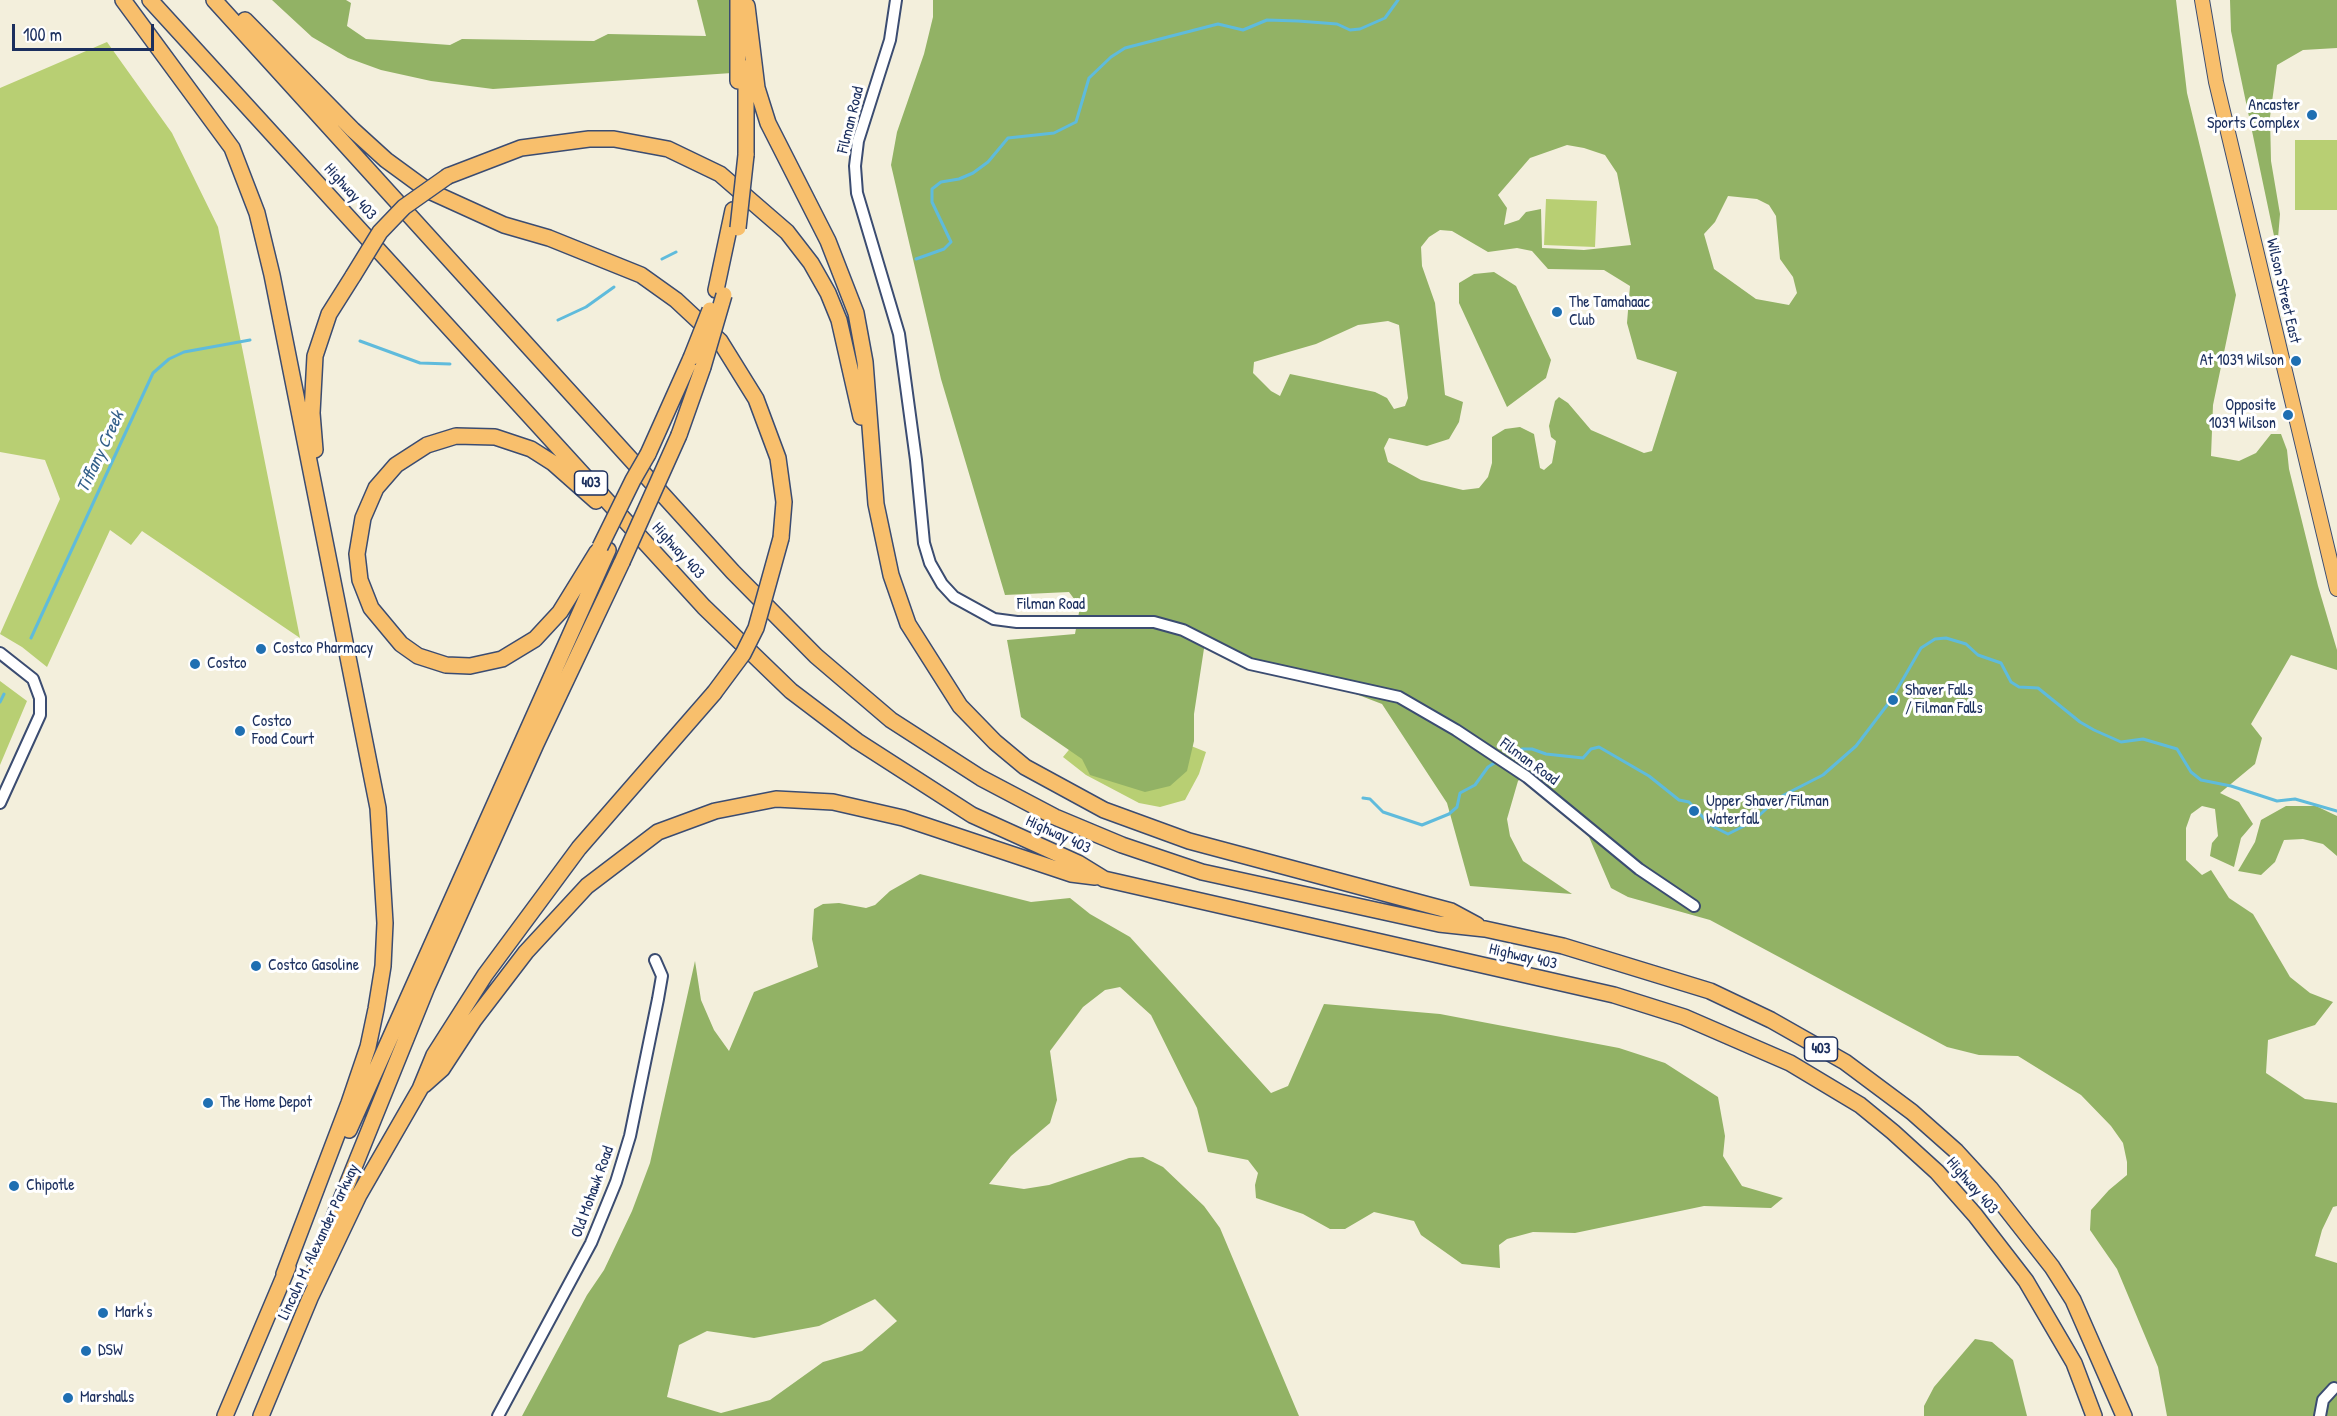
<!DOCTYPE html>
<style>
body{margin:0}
#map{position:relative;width:2337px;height:1416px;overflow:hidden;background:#f3efdc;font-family:"Patrick Hand",sans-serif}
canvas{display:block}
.scale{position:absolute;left:12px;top:24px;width:142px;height:27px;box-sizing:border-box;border:3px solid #1b2f5e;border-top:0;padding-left:8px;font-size:18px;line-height:21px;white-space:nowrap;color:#1b2f5e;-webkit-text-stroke:4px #fff;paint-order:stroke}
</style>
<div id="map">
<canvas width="2337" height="1416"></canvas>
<div class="scale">100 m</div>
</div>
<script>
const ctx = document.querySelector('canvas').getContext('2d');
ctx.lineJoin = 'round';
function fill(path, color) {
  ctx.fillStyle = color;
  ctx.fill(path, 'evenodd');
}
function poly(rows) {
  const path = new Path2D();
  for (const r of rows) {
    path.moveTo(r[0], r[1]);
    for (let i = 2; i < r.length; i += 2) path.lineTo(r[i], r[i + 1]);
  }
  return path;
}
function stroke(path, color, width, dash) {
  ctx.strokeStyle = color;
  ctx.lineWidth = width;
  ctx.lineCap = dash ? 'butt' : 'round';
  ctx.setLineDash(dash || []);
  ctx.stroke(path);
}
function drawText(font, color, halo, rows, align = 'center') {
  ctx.font = font + ' "Patrick Hand",sans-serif';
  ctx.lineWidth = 6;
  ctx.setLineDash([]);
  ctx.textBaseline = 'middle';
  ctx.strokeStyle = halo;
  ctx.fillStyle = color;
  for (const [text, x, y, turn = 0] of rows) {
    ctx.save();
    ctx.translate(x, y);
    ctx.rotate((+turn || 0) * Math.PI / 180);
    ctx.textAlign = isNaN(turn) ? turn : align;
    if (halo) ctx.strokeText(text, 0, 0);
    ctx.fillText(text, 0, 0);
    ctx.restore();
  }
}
fill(poly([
 [107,42,172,133,218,227,300,638,142,531,131,545,110,530,47,667,22,647,0,634,60,499,45,460,0,452,0,88],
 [2295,140,2337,140,2337,210,2295,210],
 [1546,199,1597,201,1595,247,1544,245],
 [0,681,27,701,0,765],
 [1174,739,1206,752,1199,774,1185,800,1160,807,1139,803,1086,775,1063,757,1073,745]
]), '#b8cf73');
fill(poly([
 [272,0,346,0,351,3,347,26,366,39,450,45,462,39,594,41,608,34,706,36,697,0,732,0,732,73,493,89,431,81,381,70,348,58,312,37],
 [933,0,2176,0,2187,93,2236,295,2213,405,2211,456,2239,461,2256,453,2271,434,2281,434,2287,450,2289,469,2318,586,2337,650,2337,670,2291,655,2251,724,2262,738,2255,764,2220,793,2239,802,2253,824,2241,838,2234,867,2210,856,2212,843,2218,836,2215,809,2202,806,2191,814,2186,828,2186,860,2202,875,2211,870,2229,898,2253,914,2290,977,2310,993,2333,1002,2315,1025,2268,1040,2266,1073,2305,1099,2337,1103,2337,1206,2333,1207,2322,1230,2315,1256,2337,1263,2337,1416,2167,1416,2158,1367,2117,1269,2090,1230,2091,1210,2109,1190,2127,1175,2127,1162,2123,1143,2111,1126,2081,1095,2018,1056,1979,1055,1947,1047,1710,920,1628,897,1611,888,1583,823,1526,773,1518,781,1507,819,1510,836,1523,861,1572,894,1470,886,1447,803,1382,704,1306,675,1247,666,1205,642,1194,714,1194,741,1187,771,1170,786,1145,792,1090,775,1082,759,1021,717,1007,640,1075,634,1080,607,1069,592,1005,595,941,379,891,165,897,132,924,54,933,17],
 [1567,145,1584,148,1605,155,1617,173,1631,245,1584,250,1542,248,1541,209,1526,212,1519,220,1504,225,1507,208,1498,195,1530,158],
 [1728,196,1757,199,1769,205,1776,216,1780,259,1793,277,1797,293,1789,305,1756,299,1714,269,1704,234,1715,222],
 [1440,230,1452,231,1488,252,1517,248,1532,251,1548,269,1604,270,1630,286,1627,323,1637,359,1677,372,1652,451,1644,453,1591,430,1568,403,1559,397,1555,401,1549,426,1551,437,1556,441,1552,463,1544,470,1540,468,1534,434,1520,427,1505,429,1492,437,1492,463,1488,477,1479,488,1463,490,1421,480,1388,462,1384,448,1389,438,1427,446,1449,439,1459,422,1463,402,1445,395,1435,303,1422,266,1421,247,1429,237],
 [1388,321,1399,325,1408,398,1405,406,1394,409,1387,398,1375,392,1290,374,1280,396,1271,391,1253,373,1254,362,1316,344,1358,325],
 [2230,0,2337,0,2337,48,2303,50,2277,65,2270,117,2271,161,2280,214,2277,250,2231,31],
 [1494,272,1516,286,1551,360,1546,378,1507,407,1459,303,1459,283,1474,274],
 [2286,806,2316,806,2337,816,2337,856,2323,844,2303,839,2284,840,2275,862,2261,875,2238,871,2255,842,2261,820],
 [920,874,1031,902,1070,898,1090,914,1130,937,1271,1093,1288,1086,1324,1004,1440,1014,1619,1048,1665,1063,1718,1097,1725,1136,1723,1156,1742,1186,1783,1198,1771,1208,1704,1206,1575,1233,1533,1232,1507,1239,1499,1245,1500,1268,1462,1264,1421,1235,1414,1221,1374,1212,1345,1229,1330,1229,1303,1214,1256,1198,1255,1185,1258,1173,1248,1160,1208,1152,1197,1108,1151,1015,1120,987,1105,990,1083,1007,1050,1051,1057,1100,1050,1123,1011,1156,989,1184,1024,1189,1049,1185,1129,1158,1143,1157,1163,1167,1204,1206,1220,1228,1299,1416,522,1416,587,1295,604,1270,632,1211,650,1163,695,961,701,1000,714,1030,729,1051,754,992,818,967,812,939,814,909,823,904,839,903,866,908,875,905,890,891],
 [875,1299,897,1321,862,1351,823,1362,770,1400,721,1413,667,1397,679,1345,707,1331,754,1338,819,1326],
 [1975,1339,1992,1342,2013,1360,2027,1416,1924,1416,1924,1406,1934,1387]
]), '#92b265');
stroke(poly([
 [662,259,676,252],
 [916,259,944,249,951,242,932,202,932,189,941,182,959,179,973,173,988,162,1008,138,1054,133,1076,122,1089,78,1111,57,1125,48,1218,24,1243,30,1267,20,1298,21,1337,24,1350,30,1360,29,1385,18,1398,0],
 [558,320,586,307,614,287],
 [360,341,420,363,450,364],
 [31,638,153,373,169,359,184,352,250,340],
 [0,702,4,694],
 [1511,754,1522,749,1532,749,1546,754,1583,758,1591,749,1599,747,1649,776,1679,800,1689,802,1710,825,1728,834,1752,822,1778,798,1823,775,1856,746,1891,700,1921,648,1935,639,1946,638,1966,644,1978,655,2001,663,2011,682,2019,687,2038,688,2080,722,2094,730,2121,742,2143,739,2177,749,2191,772,2201,780,2231,786,2277,801,2295,799,2337,811],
 [1363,798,1370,799,1383,812,1422,825,1449,814,1457,807,1460,793,1475,785,1488,767,1496,762]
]), '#5fbbdc', 3);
const minor = poly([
 [896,0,890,40,858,141,855,166,857,193,899,334,916,460,924,543,930,563,942,584,954,597,994,619,1017,622,1154,622,1183,630,1250,664,1399,697,1456,730,1527,777,1639,869,1694,906],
 [0,653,33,679,40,698,40,715,0,803],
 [498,1416,591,1243,616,1182,630,1136,658,999,662,976,655,960],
 [2320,1416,2323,1400,2334,1388]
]);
const major = poly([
 [2202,0,2216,82,2337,589]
]);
const highway = poly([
 [123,0,232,148,257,213,272,275,378,808,385,923,383,966,376,1009,368,1047,349,1103,284,1274],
 [150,0,704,607,791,691,857,741,972,815,1078,863,1104,879,1614,995,1684,1017,1790,1063,1860,1105,1893,1132,1937,1172,1975,1215,2026,1281,2074,1363,2094,1416],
 [214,0,733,572,816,656,891,720,981,778,1055,817,1122,845,1202,872,1439,924,1485,929,1563,946,1710,991,1771,1020,1845,1062,1912,1112,1956,1151,1990,1188,2052,1267,2073,1300,2124,1416],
 [738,0,738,81],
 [747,6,757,88,768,123,828,241,856,313,865,362,876,504,891,575,908,624,960,706,995,742,1025,767,1104,810,1189,841,1451,911,1477,925],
 [245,20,353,130,386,160,427,190,504,225,549,238,641,275,676,300,720,341,756,399,778,458,784,502,781,538],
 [746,155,746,68],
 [448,176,521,148,589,139,614,139,668,149,720,174,787,232,811,263,828,293,839,320,861,417],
 [716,290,733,210],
 [679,435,703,367],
 [315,450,312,413,315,356,329,314,353,276],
 [648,454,691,358],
 [596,501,553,463,531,449,495,437,456,436,427,445,396,465,376,488,363,518,357,554,360,580,371,608,401,644,418,656,446,665,470,666,502,659,535,639,560,612,597,552],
 [424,1085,442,1069,474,1020,526,952,587,886,658,832,715,811,776,799,833,802,903,818,1071,874,1095,877],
 [349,1130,608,550],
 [313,1280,317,1259,427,987,536,744,622,562],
 [225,1416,288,1267],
 [261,1416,310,1298,359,1195,420,1089,434,1055,485,975,579,848,714,693]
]);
stroke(minor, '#3b4c71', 14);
stroke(major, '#3b4c71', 16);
stroke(highway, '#3b4c71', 18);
stroke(minor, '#fff', 10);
stroke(major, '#f8bf6c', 14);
stroke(highway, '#f8bf6c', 15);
const highwayBridge = poly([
 [738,228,746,155],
 [353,276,380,232,404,207,448,176],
 [691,358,710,310],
 [703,367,724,295],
 [600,547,633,480,648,454],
 [622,562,679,435],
 [714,693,743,654,756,628,781,538]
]);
stroke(highwayBridge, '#3b4c71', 18, []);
stroke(highwayBridge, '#f8bf6c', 15);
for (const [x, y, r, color] of [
 [2312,115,6,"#1f6fb2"],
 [1557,312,6,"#1f6fb2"],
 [2296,361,6,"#1f6fb2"],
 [2288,415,6,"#1f6fb2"],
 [261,649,6,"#1f6fb2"],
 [195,664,6,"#1f6fb2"],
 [1893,700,6,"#1f6fb2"],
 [240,731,6,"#1f6fb2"],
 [1694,811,6,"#1f6fb2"],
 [256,966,6,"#1f6fb2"],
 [208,1103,6,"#1f6fb2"],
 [14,1186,6,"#1f6fb2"],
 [103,1313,6,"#1f6fb2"],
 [86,1351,6,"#1f6fb2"],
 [68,1398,6,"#1f6fb2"]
]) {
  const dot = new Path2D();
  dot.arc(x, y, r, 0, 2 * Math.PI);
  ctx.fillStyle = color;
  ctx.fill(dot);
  stroke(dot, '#fff', 2);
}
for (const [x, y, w] of [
 [591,483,33],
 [1821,1049,33]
]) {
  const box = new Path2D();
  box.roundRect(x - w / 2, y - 12, w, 24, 4.5);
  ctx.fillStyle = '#fff';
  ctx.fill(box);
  stroke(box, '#1b2f5e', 1.5);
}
drawText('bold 15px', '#1b2f5e', null, [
 ["403",591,483],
 ["403",1821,1049]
]);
drawText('16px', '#1b2f5e', '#fff', [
 ["Ancaster",2300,106,"right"],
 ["Sports Complex",2300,124,"right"],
 ["The Tamahaac",1569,303],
 ["Club",1569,321],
 ["At 1039 Wilson",2284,361,"right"],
 ["Opposite",2276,406,"right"],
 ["1039 Wilson",2276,424,"right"],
 ["Costco Pharmacy",273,649],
 ["Costco",207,664],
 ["Shaver Falls",1905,691],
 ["/ Filman Falls",1905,709],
 ["Costco",252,722],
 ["Food Court",252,740],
 ["Upper Shaver/Filman",1706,802],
 ["Waterfall",1706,820],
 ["Costco Gasoline",268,966],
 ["The Home Depot",220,1103],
 ["Chipotle",26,1186],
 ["Mark's",115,1313],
 ["DSW",98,1351],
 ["Marshalls",80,1398]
], 'left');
drawText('16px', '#1b2f5e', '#fff', [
 ["Filman Road",851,120,-76],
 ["Highway 403",350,192,48],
 ["Wilson Street East",2283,291,77],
 ["Highway 403",678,551,48],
 ["Filman Road",1051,605],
 ["Filman Road",1529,762,36],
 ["Highway 403",1058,835,25],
 ["Highway 403",1523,957,13],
 ["Highway 403",1972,1186,49],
 ["Old Mohawk Road",593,1192,-70],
 ["Lincoln M. Alexander Parkway",319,1242,-65]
]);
drawText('italic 18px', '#33608a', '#fff', [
 ["Tiffany Creek",101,452,-65]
]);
</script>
